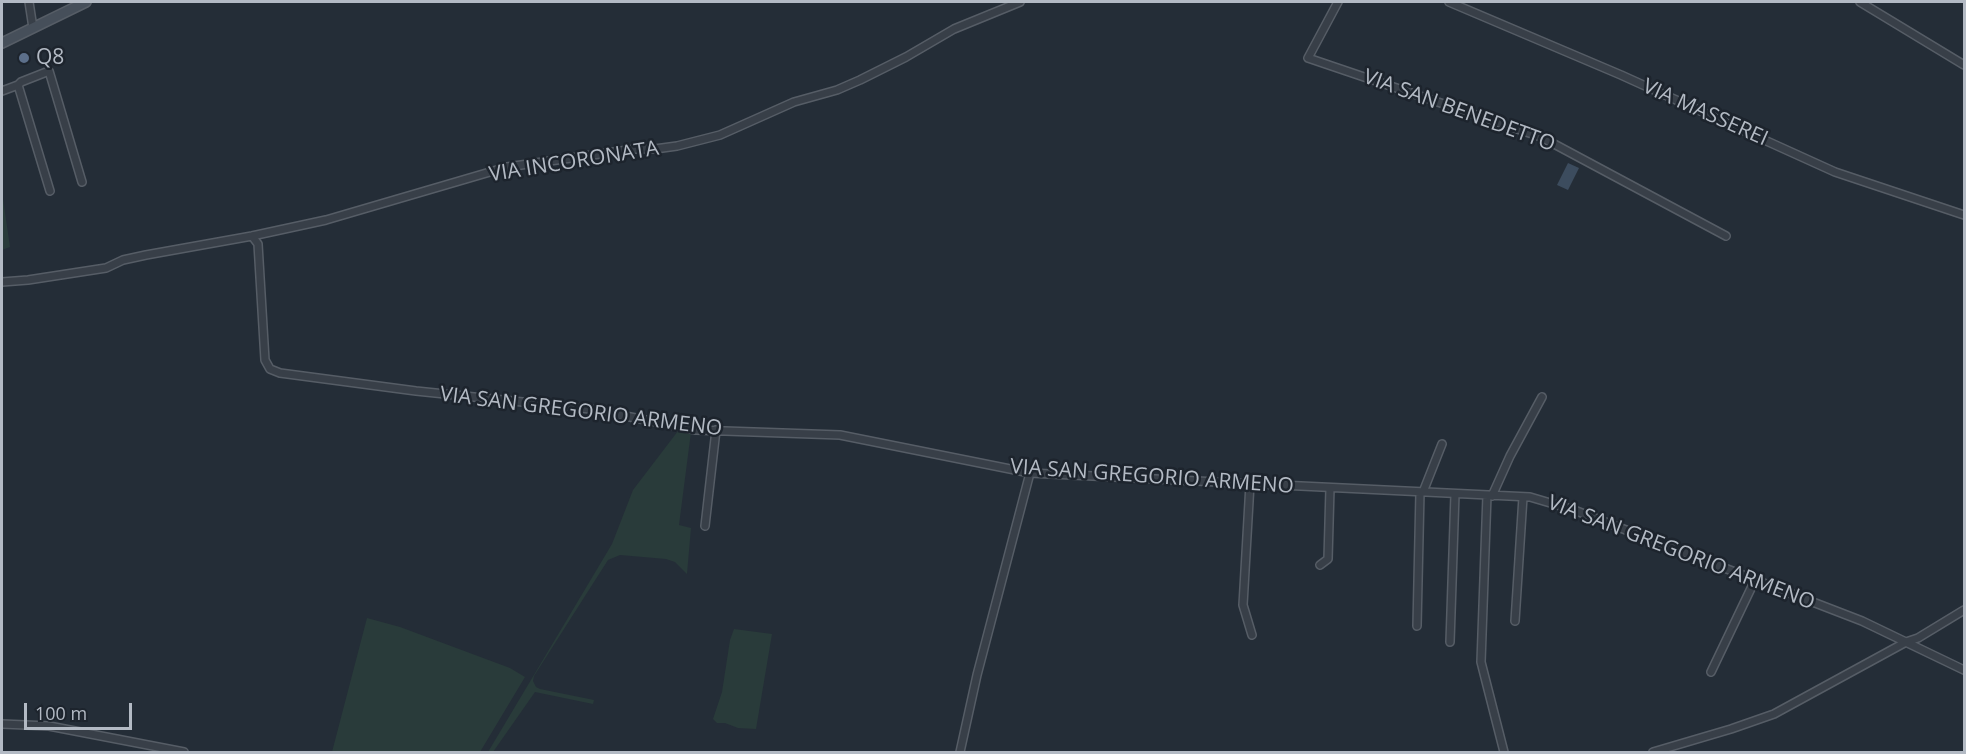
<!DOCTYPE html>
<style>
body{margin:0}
#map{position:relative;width:1966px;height:754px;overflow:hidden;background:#242d37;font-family:"Open Sans",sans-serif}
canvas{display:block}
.frame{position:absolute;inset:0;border:3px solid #b3bac4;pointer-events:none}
.scale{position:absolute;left:24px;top:703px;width:108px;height:27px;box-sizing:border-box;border:3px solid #b3bac4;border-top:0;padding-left:8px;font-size:18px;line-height:21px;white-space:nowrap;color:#b3bac4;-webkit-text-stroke:4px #1d242d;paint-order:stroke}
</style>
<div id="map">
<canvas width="1966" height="754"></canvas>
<div class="frame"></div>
<div class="scale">100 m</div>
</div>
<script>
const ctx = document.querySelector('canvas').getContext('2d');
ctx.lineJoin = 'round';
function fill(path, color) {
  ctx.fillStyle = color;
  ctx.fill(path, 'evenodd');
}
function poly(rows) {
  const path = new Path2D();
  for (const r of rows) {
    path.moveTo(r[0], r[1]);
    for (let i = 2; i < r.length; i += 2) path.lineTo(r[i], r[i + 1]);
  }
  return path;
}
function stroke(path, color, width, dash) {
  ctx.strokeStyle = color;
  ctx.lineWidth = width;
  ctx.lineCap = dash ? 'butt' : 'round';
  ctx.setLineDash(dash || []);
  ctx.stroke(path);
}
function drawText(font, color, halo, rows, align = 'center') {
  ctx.font = font + ' "Open Sans",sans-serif';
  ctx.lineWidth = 5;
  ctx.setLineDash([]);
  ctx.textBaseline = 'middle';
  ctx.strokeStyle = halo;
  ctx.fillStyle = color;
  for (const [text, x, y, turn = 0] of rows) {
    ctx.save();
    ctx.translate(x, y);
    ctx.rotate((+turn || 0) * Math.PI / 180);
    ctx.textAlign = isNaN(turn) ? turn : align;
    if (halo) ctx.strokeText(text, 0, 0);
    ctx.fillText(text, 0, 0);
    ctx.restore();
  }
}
fill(poly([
 [2,192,10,247,2,250],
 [678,431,691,432,679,525,691,528,687,574,675,562,666,559,620,555,608,560,534,676,533,681,536,687,540,689,594,700,593,704,535,692,493,752,488,752,612,544,633,490],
 [367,618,400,627,510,668,525,677,480,752,332,752],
 [734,629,772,634,756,729,738,728,725,723,717,723,713,719,722,692,730,640]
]), '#293b3a');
fill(poly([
 [1568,163,1579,168,1568,190,1557,185]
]), '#3c4c5e');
const street = poly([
 [29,2,33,28],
 [1338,2,1308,58,1541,137,1726,236],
 [1449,2,1621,75,1835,172,1964,215],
 [1860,2,1964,65],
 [18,85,21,82,49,71,82,182],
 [2,90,2,91,18,85,50,191],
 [252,236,258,244,265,360,270,369,280,373,416,391,590,409,696,430,840,435,1030,473,1530,497,1574,510,1862,621,1964,670],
 [2,282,28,280,106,268,123,260,146,255,252,236,326,220,507,167,635,149,655,149,677,146,720,135,794,102,837,90,860,80,906,57,954,29,1020,2],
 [1250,484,1243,605,1252,635],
 [1423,492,1442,444],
 [1487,495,1481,662,1504,752],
 [1492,496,1510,456,1542,397],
 [705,526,716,430],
 [1320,565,1328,559,1330,488],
 [1515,621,1523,497],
 [1417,626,1420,492],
 [1450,642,1455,494],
 [1711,672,1755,580],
 [2,724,49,726,184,752],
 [960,752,977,675,1030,473],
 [1653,752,1731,729,1774,714,1906,642,1918,638,1964,610]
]);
const secondary = poly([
 [2,43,86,2]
]);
stroke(street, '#565d66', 10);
stroke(secondary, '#565d66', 12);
stroke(street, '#383f48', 7);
stroke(secondary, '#464f5a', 9);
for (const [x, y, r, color] of [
 [24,58,6,"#5c6f8a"]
]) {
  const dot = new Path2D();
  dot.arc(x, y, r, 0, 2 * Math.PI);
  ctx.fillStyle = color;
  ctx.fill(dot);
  stroke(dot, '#1d242d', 2);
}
drawText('21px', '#b3bac4', '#1d242d', [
 ["Q8",36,58]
], 'left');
drawText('21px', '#b3bac4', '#1d242d', [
 ["VIA SAN BENEDETTO",1459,111,20],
 ["VIA MASSEREI",1705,113,24],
 ["VIA INCORONATA",574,162,-9],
 ["VIA SAN GREGORIO ARMENO",581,412,7],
 ["VIA SAN GREGORIO ARMENO",1152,477,4],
 ["VIA SAN GREGORIO ARMENO",1681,553,21]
]);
</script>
